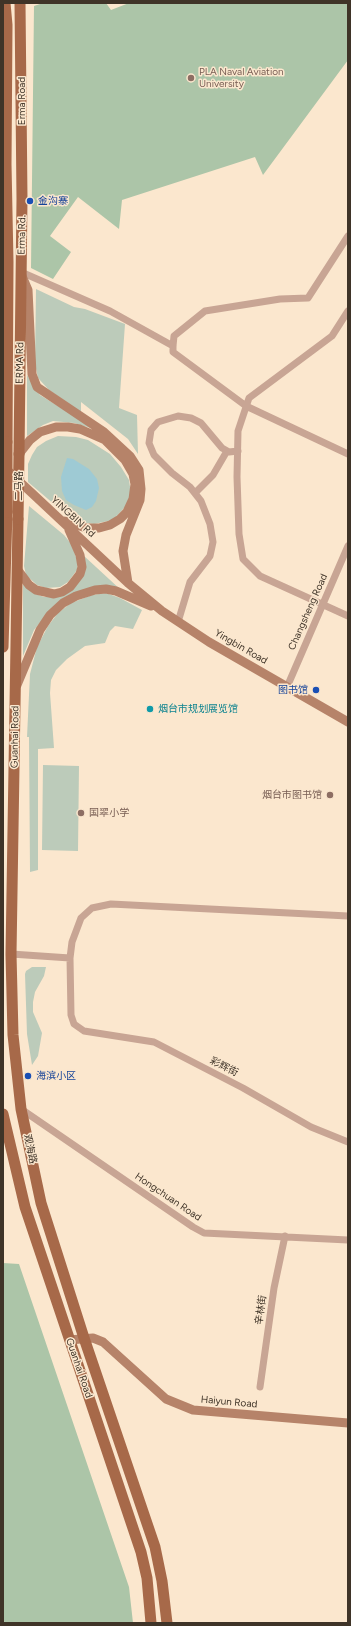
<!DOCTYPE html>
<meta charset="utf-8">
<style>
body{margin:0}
#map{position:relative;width:351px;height:1626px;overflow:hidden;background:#fbe7ce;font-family:Figtree,sans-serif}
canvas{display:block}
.frame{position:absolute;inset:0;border:4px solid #3f3428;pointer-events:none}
</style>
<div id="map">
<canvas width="351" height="1626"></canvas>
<div class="frame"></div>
</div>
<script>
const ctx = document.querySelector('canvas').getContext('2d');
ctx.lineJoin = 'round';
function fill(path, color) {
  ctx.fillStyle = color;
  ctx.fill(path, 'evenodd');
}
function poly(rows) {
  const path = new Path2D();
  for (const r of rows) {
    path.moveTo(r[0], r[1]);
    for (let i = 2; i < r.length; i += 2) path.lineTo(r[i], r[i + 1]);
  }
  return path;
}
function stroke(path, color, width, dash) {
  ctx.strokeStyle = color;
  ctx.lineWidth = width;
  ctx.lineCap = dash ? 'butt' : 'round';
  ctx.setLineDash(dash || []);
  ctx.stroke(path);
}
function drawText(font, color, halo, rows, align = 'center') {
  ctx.font = font + ' Figtree,"Noto Sans SC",sans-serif';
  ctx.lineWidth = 3;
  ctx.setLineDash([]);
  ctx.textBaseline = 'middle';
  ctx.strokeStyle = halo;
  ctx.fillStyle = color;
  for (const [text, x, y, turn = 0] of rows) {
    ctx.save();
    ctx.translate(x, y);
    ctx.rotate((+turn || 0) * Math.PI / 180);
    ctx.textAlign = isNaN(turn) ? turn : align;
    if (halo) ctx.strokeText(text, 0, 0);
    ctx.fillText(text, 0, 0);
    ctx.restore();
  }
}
fill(poly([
 [36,289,74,307,85,309,125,324,119,408,137,415,138,454,128,439,81,402,81,412,49,390,38,378,35,364],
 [27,375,40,395,97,430,74,423,53,421,43,425,27,436],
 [58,436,76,437,88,440,110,454,121,467,129,480,131,493,126,506,113,520,94,524,80,522,68,516,28,482,28,464,32,455,37,447,46,441],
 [29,506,64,535,72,545,78,563,77,570,68,582,60,587,46,588,37,585,26,575,24,566],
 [83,555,122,591,112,588,53,607,34,630,23,656,23,583,36,594,44,597,53,597,69,591],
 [106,593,120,598,142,610,133,629,115,626,110,631,105,643,85,646,67,659,56,670,51,680,50,693,54,748,38,749,38,870,30,872,29,737,27,737,30,674,37,647,48,626,58,613,71,603,92,595],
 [43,765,79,766,78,851,42,850],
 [32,967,46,967,44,976,35,992,33,1002,33,1012,42,1033,38,1056,32,1065,27,1034,25,974,26,971]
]), '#bccbba');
fill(poly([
 [43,3,106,3,111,10,129,3,348,3,348,60,263,175,255,157,122,200,119,229,78,197,50,236,71,252,53,279,31,268,34,6],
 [3,1263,19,1264,129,1587,133,1623,6,1623,3,1621]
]), '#acc5a8');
fill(poly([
 [67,458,73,459,89,469,97,479,99,488,96,501,92,507,86,510,74,505,66,500,62,491,61,477]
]), '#9ecad4');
stroke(poly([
 [348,236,308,298,280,299,205,311,174,336,173,346,173,352,246,406,348,454],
 [21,272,110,311,173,346],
 [348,311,332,336,249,398,238,431,237,477,239,534,243,559,260,576,348,616],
 [195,493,213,475,227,451],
 [178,622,190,582,210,556,213,542,210,524,201,501,190,487,172,473,154,455,149,443,151,430,158,422,178,416,191,418,201,423,222,448,229,452,238,451],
 [287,687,348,546],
 [11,954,70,958,72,942,81,918,92,908,111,904,348,916],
 [70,958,71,1015,74,1024,84,1031,154,1042,243,1088,311,1127,348,1142],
 [21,1109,193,1227,204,1233,348,1240],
 [260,1387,274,1288,285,1236]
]), '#c8a594', 7);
stroke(poly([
 [22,276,28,290,32,374,37,387,104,432,130,456,139,470,141,489,140,500,126,535,123,551,128,583],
 [19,454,30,440,40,432,56,427,68,427,80,429,105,440,125,460,133,474,135,484,133,499,127,512,120,519,110,525,99,528,86,528,65,521],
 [4,467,128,583,162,611,209,642,348,722],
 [17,569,29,585,36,590,54,594,62,592,70,587,80,574,82,567,80,555,69,530],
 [17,685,40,630,50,615,63,603,76,596,95,590,106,589,116,591,151,606],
 [69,1340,93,1338,103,1342,166,1399,193,1410,348,1423]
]), '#b68369', 9);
stroke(poly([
 [5,3,7,25,6,164,8,262,7,442],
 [19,454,22,199,20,3],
 [18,519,11,954,13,1035,21,1109,41,1203,84,1338,155,1547,162,1581,167,1623],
 [3,647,7,512],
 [3,1114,25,1207,141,1552,147,1578,151,1623]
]), '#a76949', 11);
stroke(poly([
 [7,442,7,512],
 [18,519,19,454]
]), '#a76949', 11);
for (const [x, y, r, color] of [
 [191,78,4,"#8d6e63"],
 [30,201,4,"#1a4fb4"],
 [316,690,4,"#1a4fb4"],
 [150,709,4,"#0f9aa8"],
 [330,795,4,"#8d6e63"],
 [81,813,4,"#8d6e63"],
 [28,1076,4,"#1a4fb4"]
]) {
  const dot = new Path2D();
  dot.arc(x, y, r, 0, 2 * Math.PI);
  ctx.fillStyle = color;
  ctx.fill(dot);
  stroke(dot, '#fbe7ce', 1.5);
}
drawText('10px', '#785e54', '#fbe7ce', [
 ["PLA Naval Aviation",199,72],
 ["University",199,84],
 ["烟台市图书馆",322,795,"right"],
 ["国翠小学",89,813]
], 'left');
drawText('10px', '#3f3428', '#fbe7ce', [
 ["Erma Road",22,101,-90],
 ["Erma Rd.",22,235,-89],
 ["ERMA Rd",20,363,-89],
 ["二马路",19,486,-90],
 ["YINGBIN Rd",73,517,42],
 ["Changsheng Road",308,612,-66],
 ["Yingbin Road",241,647,30],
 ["Guanhai Road",15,737,-89],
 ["彩辉街",224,1067,27],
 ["观海路",30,1149,78],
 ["Hongchuan Road",168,1197,34],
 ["辛林街",261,1310,-82],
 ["Guanhai Road",79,1368,71],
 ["Haiyun Road",229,1402,5]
]);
drawText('10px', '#164399', '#fbe7ce', [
 ["金沟寨",38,201],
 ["图书馆",308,690,"right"],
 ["海滨小区",36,1076]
], 'left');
drawText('10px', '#0d838f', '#fbe7ce', [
 ["烟台市规划展览馆",158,709]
], 'left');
</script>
